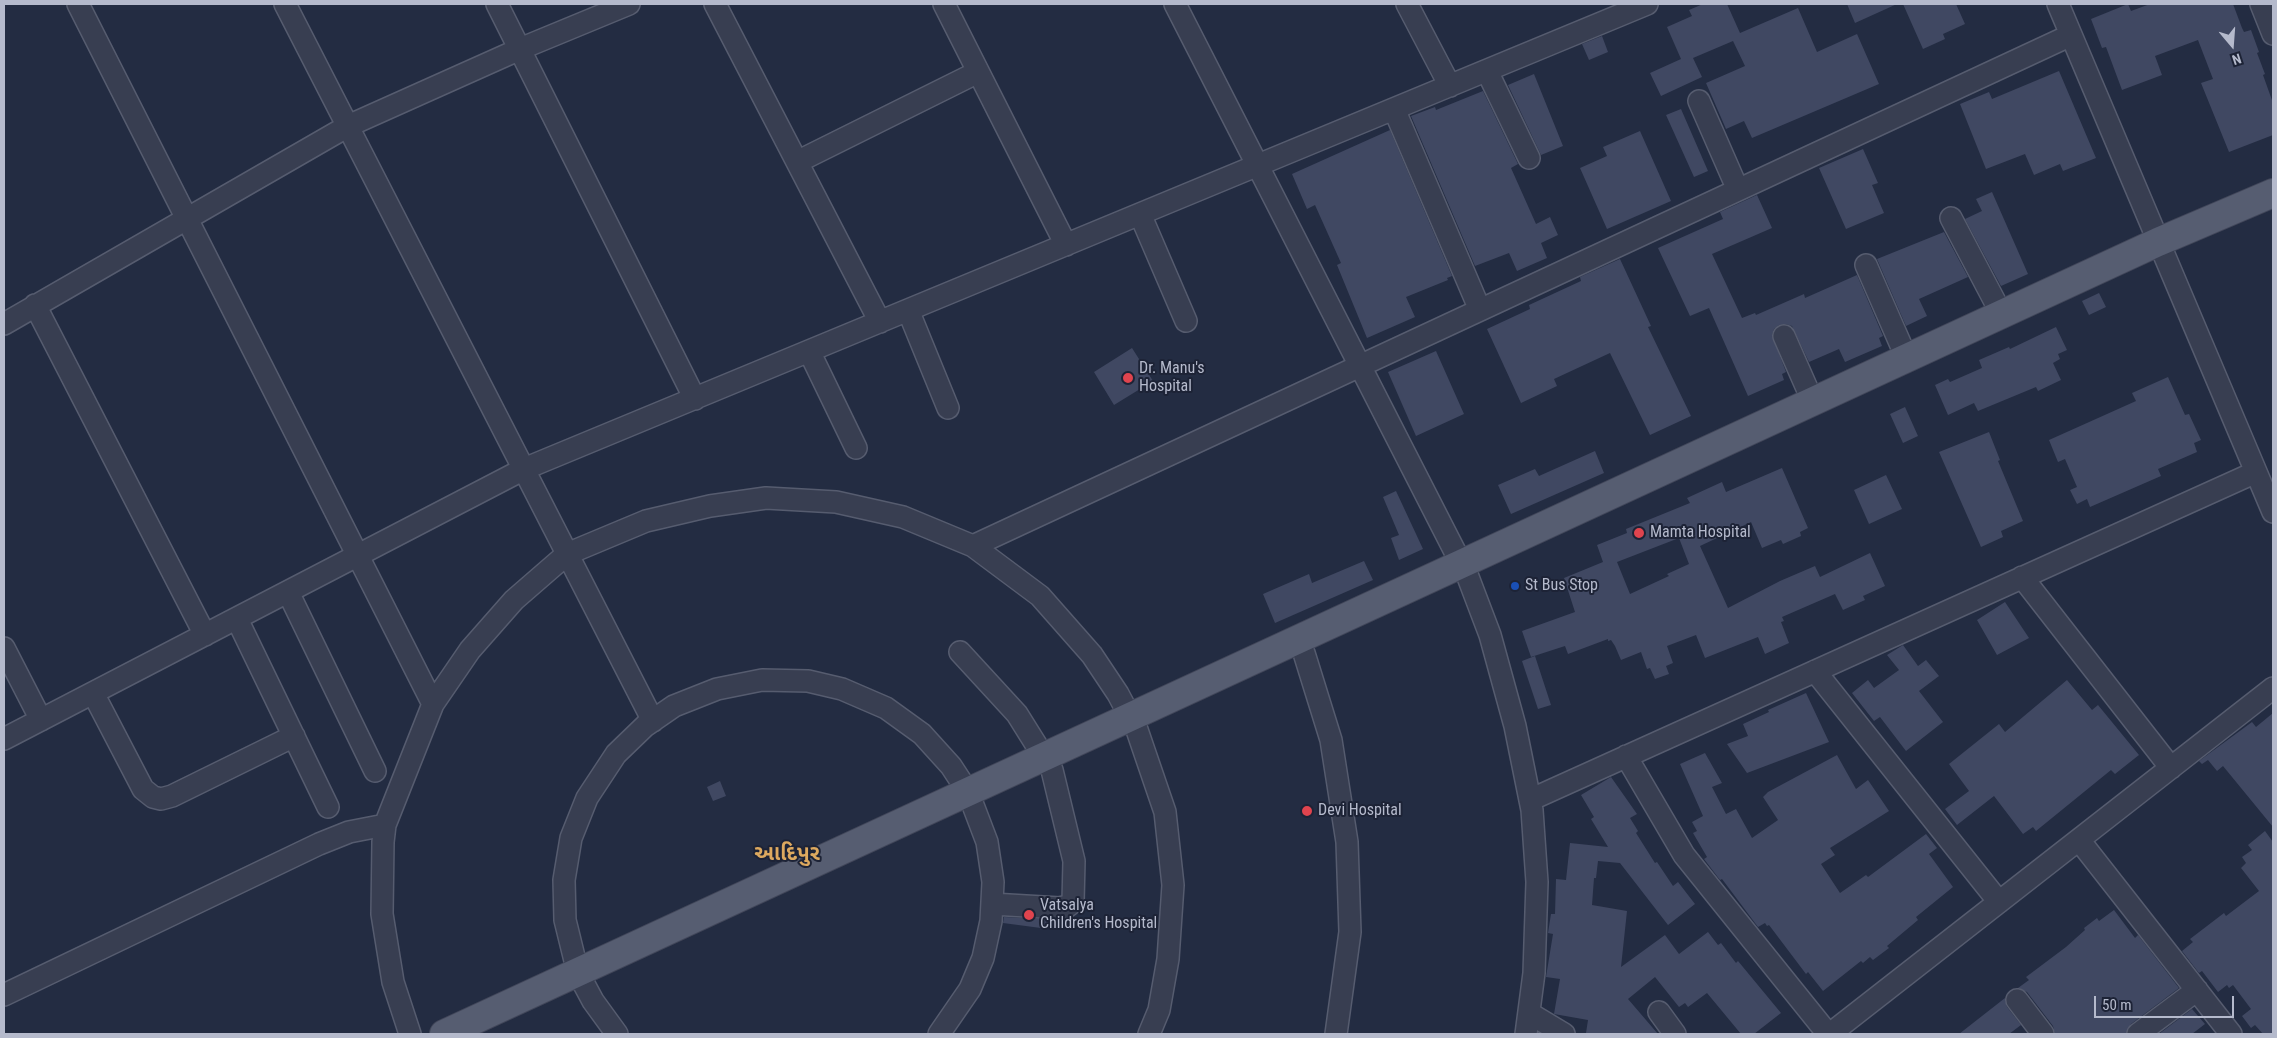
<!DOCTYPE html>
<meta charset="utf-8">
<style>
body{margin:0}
#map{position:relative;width:2277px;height:1038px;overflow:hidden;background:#232c42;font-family:"Roboto Condensed",sans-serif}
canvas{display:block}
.frame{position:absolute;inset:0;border:5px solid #b5bacc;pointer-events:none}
.north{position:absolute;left:2207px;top:20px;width:50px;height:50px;-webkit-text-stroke:4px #1d2336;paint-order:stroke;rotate:162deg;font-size:14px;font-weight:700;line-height:20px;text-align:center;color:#b5bacc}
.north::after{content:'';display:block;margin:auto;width:18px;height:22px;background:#b5bacc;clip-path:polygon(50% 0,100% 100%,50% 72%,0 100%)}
.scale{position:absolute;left:2094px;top:996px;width:140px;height:22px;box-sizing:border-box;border:2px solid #b5bacc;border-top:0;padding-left:6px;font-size:15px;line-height:18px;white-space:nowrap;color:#b5bacc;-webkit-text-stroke:4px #1d2336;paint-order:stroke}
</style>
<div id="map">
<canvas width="2277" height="1038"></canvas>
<div class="frame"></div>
<div class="north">N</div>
<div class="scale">50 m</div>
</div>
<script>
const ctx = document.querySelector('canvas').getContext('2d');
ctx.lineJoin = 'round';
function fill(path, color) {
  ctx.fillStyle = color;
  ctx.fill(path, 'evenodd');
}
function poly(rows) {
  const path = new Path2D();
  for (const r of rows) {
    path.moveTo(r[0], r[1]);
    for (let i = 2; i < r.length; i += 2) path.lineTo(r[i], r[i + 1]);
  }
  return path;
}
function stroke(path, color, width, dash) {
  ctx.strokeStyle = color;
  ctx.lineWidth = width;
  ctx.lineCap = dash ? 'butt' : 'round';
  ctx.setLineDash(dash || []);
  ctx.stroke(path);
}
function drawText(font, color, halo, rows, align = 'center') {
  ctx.font = font + ' "Roboto Condensed","Noto Sans Gujarati",sans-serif';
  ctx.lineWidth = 4;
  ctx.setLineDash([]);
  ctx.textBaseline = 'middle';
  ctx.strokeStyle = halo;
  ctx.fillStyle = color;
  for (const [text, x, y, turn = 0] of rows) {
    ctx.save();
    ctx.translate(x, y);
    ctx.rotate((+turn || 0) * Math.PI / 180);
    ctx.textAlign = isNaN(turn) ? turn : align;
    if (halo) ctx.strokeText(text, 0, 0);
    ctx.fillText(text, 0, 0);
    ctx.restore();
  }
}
fill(poly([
 [1703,4,1727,4,1740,33,1798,8,1817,52,1857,34,1879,84,1752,138,1744,121,1726,129,1706,83,1745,66,1733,41,1693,58,1702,77,1661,96,1650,73,1681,59,1667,27,1692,16,1689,10],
 [1847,4,1897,4,1855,23],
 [1903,4,1956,4,1965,24,1943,34,1945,39,1923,49],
 [2128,4,2131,11,2150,4,2233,4,2242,28,2244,32,2251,30,2259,52,2257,53,2265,74,2263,75,2273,103,2273,135,2229,152,2201,83,2213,79,2198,40,2155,56,2162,75,2122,90,2106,47,2102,48,2091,19],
 [1602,36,1608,52,1589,60,1582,44],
 [2059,71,2096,158,2063,171,2060,164,2034,175,2025,154,1986,169,1960,104,1989,92,1992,99],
 [1534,74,1563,146,1541,155,1508,85],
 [1483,91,1518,164,1511,168,1536,224,1550,217,1558,235,1541,243,1547,258,1517,271,1509,253,1475,266,1411,116,1435,107,1436,110],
 [1681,109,1708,171,1694,177,1666,115],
 [1390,130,1452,276,1447,278,1448,280,1406,297,1415,317,1367,338,1337,265,1341,263,1315,205,1307,209,1292,174],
 [1640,131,1671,201,1607,229,1580,168,1607,156,1603,147],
 [1863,149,1878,183,1872,185,1884,213,1846,229,1819,168],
 [1992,192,2028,274,2001,286,1965,219,1982,211,1976,199],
 [1757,195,1772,228,1712,254,1742,318,1755,313,1756,315,1804,294,1805,298,1857,275,1883,336,1879,338,1882,346,1845,362,1839,349,1809,362,1792,326,1786,324,1779,325,1774,329,1772,335,1786,372,1782,374,1784,380,1748,396,1709,308,1690,316,1658,248,1723,219,1720,212],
 [1944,232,1968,277,1919,299,1927,316,1906,326,1877,259],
 [1620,259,1651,326,1648,327,1691,416,1650,435,1610,353,1554,379,1557,386,1521,403,1487,329,1530,309,1529,305,1581,281,1580,277],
 [2099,293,2106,307,2089,315,2082,301],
 [2056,327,2067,350,2058,354,2060,359,2053,363,2061,380,2038,391,2036,387,1978,411,1974,403,1948,415,1935,385,1948,379,1950,382,1982,368,1979,360,2009,347,2010,349],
 [1132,348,1153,381,1114,405,1094,372],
 [1436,351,1464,414,1416,436,1388,372],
 [2168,377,2185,415,2189,414,2201,440,2194,443,2197,452,2158,469,2161,476,2090,507,2087,499,2077,504,2070,490,2077,487,2065,459,2058,462,2049,440,2136,401,2132,393],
 [1905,407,1918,436,1903,443,1890,414],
 [1989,432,2000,460,1998,461,2023,521,2001,531,2003,537,1981,547,1939,452],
 [1595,451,1604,473,1511,514,1498,485,1535,469,1539,476],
 [1782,468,1808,528,1800,532,1801,536,1783,544,1781,540,1762,548,1751,522,1700,546,1728,608,1780,581,1815,566,1820,577,1870,553,1885,586,1863,596,1865,600,1843,610,1835,594,1782,617,1784,621,1781,622,1789,643,1765,654,1758,637,1705,658,1696,635,1667,646,1673,663,1666,666,1669,674,1655,679,1650,668,1647,669,1641,652,1621,660,1615,646,1611,640,1608,641,1608,639,1568,654,1565,646,1531,657,1522,631,1575,612,1564,578,1603,562,1597,545,1627,533,1626,529,1690,503,1687,498,1722,482,1726,492],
 [1679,538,1689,564,1667,574,1669,576,1630,594,1617,562],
 [1886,475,1902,509,1869,524,1854,490],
 [1396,491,1423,549,1399,560,1391,538,1399,535,1383,497],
 [1364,561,1373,580,1275,623,1263,594,1309,574,1312,583],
 [2005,602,2029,638,1997,655,1977,620],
 [1903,645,1918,666,1926,660,1939,676,1919,691,1943,722,1906,751,1880,717,1874,721,1852,693,1868,680,1874,688,1899,670,1887,655],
 [1535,656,1551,705,1538,709,1522,661],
 [2067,680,2092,710,2098,705,2139,755,2115,774,2111,770,2036,831,2033,827,2023,834,1994,796,1957,825,1945,809,1969,791,1949,764,1999,724,2005,732],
 [1806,693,1829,742,1747,773,1727,744,1748,736,1743,724,1769,712,1768,710],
 [2273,713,2273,827,2223,766,2217,771,2208,760,2202,764,2199,761,2252,722,2256,727],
 [1705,753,1722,783,1712,787,1726,814,1736,809,1752,838,1778,820,1763,797,1768,792,1837,755,1856,789,1868,780,1889,811,1830,848,1835,855,1821,864,1840,893,1866,875,1868,877,1926,834,1937,848,1929,854,1953,887,1916,917,1918,920,1887,946,1889,948,1873,960,1870,957,1863,963,1861,961,1823,991,1808,972,1806,974,1769,925,1767,926,1765,923,1758,927,1722,879,1720,880,1704,859,1707,857,1693,833,1697,831,1692,822,1703,816,1680,764],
 [1611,777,1637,814,1630,818,1638,831,1636,833,1655,863,1657,862,1673,886,1678,882,1695,904,1668,925,1620,863,1598,861,1596,878,1594,878,1592,905,1627,911,1621,967,1665,935,1679,954,1708,932,1718,945,1721,943,1736,963,1738,961,1781,1013,1754,1034,1741,1034,1707,993,1688,1007,1685,1003,1679,1007,1655,977,1628,999,1658,1034,1586,1033,1588,1020,1554,1014,1560,979,1546,977,1553,934,1548,933,1551,914,1555,914,1556,879,1566,880,1570,843,1608,847,1591,819,1594,817,1581,795],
 [720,781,726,796,713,801,707,787],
 [2265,831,2273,842,2273,1034,2263,1034,2255,1025,2251,1028,2242,1016,2251,1009,2233,985,2229,988,2227,985,2218,992,2202,971,2199,973,2182,951,2193,942,2190,939,2224,913,2226,916,2259,891,2241,868,2246,863,2242,857,2252,850,2248,845],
 [2114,910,2135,938,2138,935,2179,988,2131,1024,2126,1034,2055,1034,2053,1026,2027,992,2018,988,2029,980,2026,977,2066,947,2085,930,2084,928,2097,918,2099,921],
 [1004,917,1058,920,1056,930,1003,923],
 [2005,998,2007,1007,2021,1025,2009,1034,1959,1034],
 [2192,1009,2205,1024,2192,1034,2159,1034]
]), '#404862');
const minor = poly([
 [78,4,433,704],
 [285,4,653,721],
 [497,4,695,399],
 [715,4,880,322],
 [944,4,1066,245],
 [1175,4,1468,577,1490,635,1515,726,1532,810,1537,882,1534,973,1526,1034],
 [1407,4,1450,86],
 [2058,4,2273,512],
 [2261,4,2273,34],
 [1487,71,1529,158],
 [1699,101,1738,190],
 [1394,109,1480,310],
 [797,162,978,72],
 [1140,214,1186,321],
 [1951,218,2002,315],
 [1866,265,1907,359],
 [35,305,205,635],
 [908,310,948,408],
 [4,324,348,126,520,49,629,4],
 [1784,336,1813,402],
 [809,351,856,448],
 [973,546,2071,35],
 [2022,577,2171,768],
 [288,592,375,771],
 [237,619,328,807],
 [4,648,41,720],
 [960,652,1017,714,1052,770,1074,861,1073,902,1068,906,1060,908,992,904],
 [1304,653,1331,740,1347,842,1350,932,1336,1034],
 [1815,671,1999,902],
 [93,693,143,789,153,797,161,799,172,796,294,736],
 [4,739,524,469,1647,4],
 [1626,756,1684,855,1828,1034],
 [1530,800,2256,472],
 [2079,840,2231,1034],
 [4,995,319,844,349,832,385,825],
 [2017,1000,2043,1034],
 [1659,1012,1675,1034],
 [1529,1013,1564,1034],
 [410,1034,393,982,382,914,383,842,385,825,433,704,470,650,514,600,567,554,646,521,710,506,766,498,836,502,903,517,973,546,1040,596,1092,655,1118,694,1137,730,1165,812,1173,885,1168,959,1159,1010,1149,1034],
 [617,1034,593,1001,578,973,565,920,564,880,571,838,587,798,616,754,645,726,674,706,717,689,762,680,808,681,842,689,886,708,922,734,951,766,968,792,987,842,993,882,991,921,983,958,970,989,939,1034],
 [1830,1034,2273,688],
 [2138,1034,2197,990]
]);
const major = poly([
 [444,1034,2158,242,2273,193]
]);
stroke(minor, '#565c6f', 24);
stroke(major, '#42475a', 30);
stroke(minor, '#383e51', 21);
stroke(major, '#565d71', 28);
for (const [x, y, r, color] of [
 [1128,378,6,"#e0444e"],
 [1639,533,6,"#e0444e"],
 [1515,586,5,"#1a4fb4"],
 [1307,811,6,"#e0444e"],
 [1029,915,6,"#e0444e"]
]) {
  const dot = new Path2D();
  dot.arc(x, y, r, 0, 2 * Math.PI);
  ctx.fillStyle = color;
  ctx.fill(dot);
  stroke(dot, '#1d2336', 2);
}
drawText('16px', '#b5bacc', '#1d2336', [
 ["Dr. Manu's",1139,369],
 ["Hospital",1139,387],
 ["Mamta Hospital",1650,533],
 ["St Bus Stop",1525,586],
 ["Devi Hospital",1318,811],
 ["Vatsalya",1040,906],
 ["Children's Hospital",1040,924]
], 'left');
drawText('bold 21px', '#dda95f', '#1d2336', [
 ["આદિપુર",787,855]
]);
</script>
